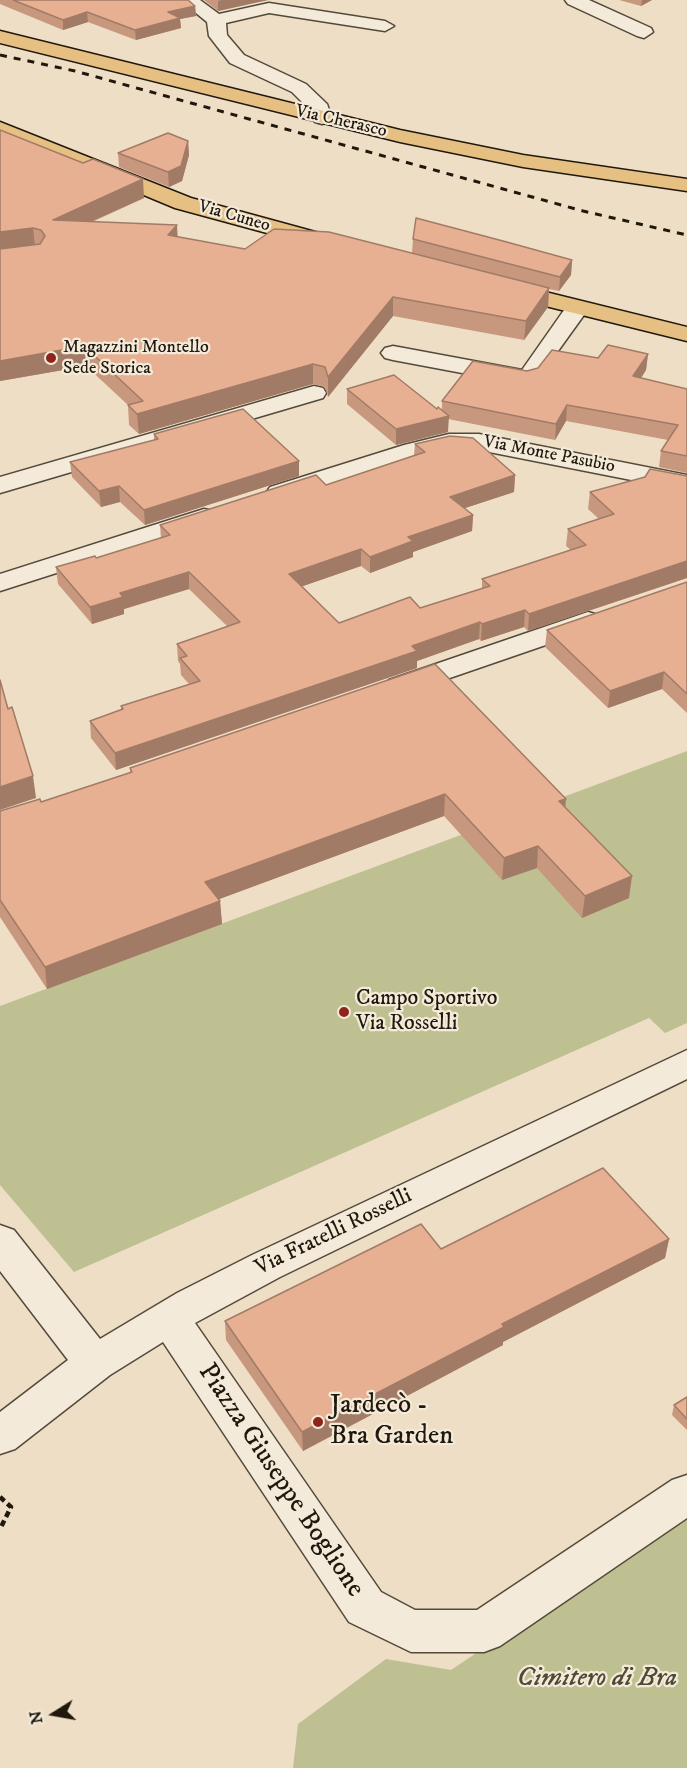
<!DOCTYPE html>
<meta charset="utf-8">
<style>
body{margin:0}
#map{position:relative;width:687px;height:1768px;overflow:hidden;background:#eddec5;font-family:"IM FELL DW Pica",serif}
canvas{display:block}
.north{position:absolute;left:24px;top:1684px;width:60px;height:60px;-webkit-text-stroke:4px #f3ead9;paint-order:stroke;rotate:259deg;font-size:16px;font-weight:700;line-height:24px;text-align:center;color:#21180d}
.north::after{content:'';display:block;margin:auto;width:21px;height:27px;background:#21180d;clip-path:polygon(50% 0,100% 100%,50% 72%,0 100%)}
</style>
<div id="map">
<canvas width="687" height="1768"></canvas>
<div class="north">N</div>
</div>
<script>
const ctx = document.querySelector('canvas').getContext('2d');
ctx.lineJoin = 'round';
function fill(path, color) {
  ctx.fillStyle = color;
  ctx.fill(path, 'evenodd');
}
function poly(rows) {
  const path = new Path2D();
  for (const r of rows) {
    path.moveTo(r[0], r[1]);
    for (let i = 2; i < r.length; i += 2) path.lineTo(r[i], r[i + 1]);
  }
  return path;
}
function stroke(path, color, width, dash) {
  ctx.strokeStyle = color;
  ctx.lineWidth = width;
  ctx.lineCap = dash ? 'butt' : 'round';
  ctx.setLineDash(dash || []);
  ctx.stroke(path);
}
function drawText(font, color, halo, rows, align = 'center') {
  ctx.font = font + ' "IM FELL DW Pica",serif';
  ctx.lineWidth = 4.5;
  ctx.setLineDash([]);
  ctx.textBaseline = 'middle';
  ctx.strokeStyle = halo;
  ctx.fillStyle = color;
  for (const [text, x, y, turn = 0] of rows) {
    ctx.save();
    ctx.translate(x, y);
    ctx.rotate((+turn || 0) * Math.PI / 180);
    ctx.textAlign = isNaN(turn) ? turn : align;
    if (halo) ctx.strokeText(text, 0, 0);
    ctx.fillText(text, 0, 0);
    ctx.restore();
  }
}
fill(poly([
 [687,751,687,1023,665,1033,649,1018,74,1272,0,1185,0,1006],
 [687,1512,687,1768,293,1768,298,1724,386,1659,451,1670]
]), '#bec091');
const minor = poly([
 [180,0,200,0,219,14,269,3,385,21,394,26,385,31,269,13,226,23,227,35,244,55,306,84,327,104,332,118,329,122,322,124,315,122,310,110,292,92,230,63,209,36,207,22,180,0],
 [565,0,589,0,651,28,653,32,644,38,637,36,568,4,565,0],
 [577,301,585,303,589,308,535,383,526,385,393,360,385,358,381,353,385,348,393,346,522,370,569,303,577,301],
 [314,386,323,388,326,393,323,398,0,493,0,477,314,386],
 [449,434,479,434,687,475,687,491,479,450,449,450,420,456,279,501,270,499,266,493,270,487,404,445,449,434],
 [204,509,213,511,217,517,213,523,0,591,0,574,204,509],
 [588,612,598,615,602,621,598,627,409,692,399,695,389,692,384,686,389,680,588,612],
 [687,1050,687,1079,280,1277,195,1323,381,1592,415,1610,477,1610,672,1480,687,1475,687,1518,500,1646,484,1652,411,1652,349,1622,163,1342,110,1375,15,1449,0,1454,0,1412,68,1360,0,1271,0,1225,14,1230,100,1339,177,1293,252,1255,687,1050]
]);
const major = poly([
 [0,31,400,130,523,155,687,179,687,191,523,167,400,142,0,43,0,31],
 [0,122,191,198,330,236,333,241,330,246,322,248,175,208,0,135,0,122],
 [505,282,687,327,687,341,497,294,494,289,497,284,505,282]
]);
stroke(minor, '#544a3b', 3);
stroke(major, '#21180d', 3);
stroke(poly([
 [0,1497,11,1507,0,1529]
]), '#21180d', 4.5, [6, 4]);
fill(minor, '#f3ead9');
fill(major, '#e6bf82');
stroke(poly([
 [0,55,75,71,583,211,687,235]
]), '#21180d', 3, [7, 7]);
fill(poly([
 [0,0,188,0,195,6,196,16,180,19,181,28,136,40,88,22,63,30,0,4],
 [204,0,268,0,218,11],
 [619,0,652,0,641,6],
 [0,130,144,198,92,222,245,249,412,253,413,239,572,260,571,275,559,291,549,289,548,307,524,340,393,316,328,397,325,387,313,384,139,434,129,425,128,405,86,366,0,381],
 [188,141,189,155,182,181,169,187,119,167,118,153],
 [648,354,646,370,641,378,687,389,687,473,659,467,661,451,668,440,566,421,555,440,448,419,448,432,396,445,347,404,347,389,442,410,442,401,527,371,598,358],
 [154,434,299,461,299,476,145,525,120,502,101,507,72,477,70,462,154,440],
 [415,444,515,475,514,492,465,508,473,515,472,531,413,552,413,557,370,573,361,566,302,586,339,623,420,608,482,589,482,579,571,550,566,546,568,529,599,519,588,509,590,492,687,476,687,578,528,631,524,627,481,641,479,639,417,661,417,668,116,770,91,738,90,721,121,710,121,706,189,684,181,675,180,664,178,661,177,644,227,626,189,589,124,609,124,614,92,624,58,584,56,567,96,558,161,538,160,525,326,485,414,455],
 [687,582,687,713,662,689,608,708,545,647,547,630],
 [435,664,565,808,629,898,582,918,537,868,502,880,444,816,219,899,220,901,222,924,47,989,0,917,0,811,41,802,130,773,130,768],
 [669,1239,665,1258,503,1342,503,1345,303,1451,226,1340,225,1321,441,1249],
 [687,1397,687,1430,672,1415,674,1405]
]), '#c7977e');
fill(poly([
 [222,0,268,0,218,11,218,1],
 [642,0,652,0,641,6],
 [195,6,196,16,180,19,181,28,136,40,135,30,168,12],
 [87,12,88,22,63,30,63,20],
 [188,141,189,155,182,181,169,187,168,172],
 [143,179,144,198,54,238,53,220],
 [177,225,178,244,168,235],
 [33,228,35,247,0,251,0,232],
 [572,260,571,275,559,291,560,277],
 [549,288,548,307,524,340,526,321],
 [393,297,393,316,328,397,328,377],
 [84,346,86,366,0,381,0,361],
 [648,354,646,370,632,392,633,376],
 [313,364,313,384,139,434,137,414],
 [567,405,566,421,555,440,556,424],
 [449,416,448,432,396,445,396,429],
 [299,461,299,476,145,525,144,510],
 [515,475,514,492,450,513,450,497],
 [119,486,120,502,101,507,99,491],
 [473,515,472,531,413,552,413,557,370,573,370,557,408,537],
 [361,549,361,566,289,591,289,574],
 [687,561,687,578,528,631,529,614],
 [189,572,189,589,124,609,124,614,92,624,90,607,120,593],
 [525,610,524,627,481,641,482,624],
 [480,622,479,639,417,661,417,668,116,770,115,753],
 [664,672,662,689,608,708,610,691],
 [33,776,36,798,0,810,0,787],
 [445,794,444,816,206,904,205,882],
 [566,799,564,821,559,801],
 [538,846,537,868,502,880,504,858],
 [632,876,629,898,582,918,585,896],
 [220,901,222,924,47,989,45,967],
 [669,1239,665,1258,503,1342,503,1345,303,1451,302,1432,502,1324]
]), '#a27b66');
const building = poly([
 [13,0,188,0,195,6,168,12,180,18,135,30,87,12,63,20,13,0],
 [0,130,83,163,93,159,143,179,53,220,177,225,168,235,245,249,274,229,329,232,549,288,526,321,393,297,328,377,325,367,313,364,137,414,128,405,143,401,84,346,0,361,0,249,40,244,45,236,41,230,33,228,0,232,0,130],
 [168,133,188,141,181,166,168,172,118,153,168,133],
 [416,218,503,241,572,260,560,277,413,239,416,218],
 [608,345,648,354,633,376,687,389,687,456,661,451,678,425,567,405,556,424,442,401,473,361,527,371,538,368,552,350,598,358,608,345],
 [394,375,437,409,438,407,449,416,396,429,347,389,394,375],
 [243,409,299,461,144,510,119,486,99,491,70,462,158,439,154,434,243,409],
 [450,436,473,438,515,475,450,497,473,515,408,537,413,541,370,557,361,549,289,574,339,623,410,597,420,608,490,586,482,579,586,545,568,529,614,514,590,492,645,477,650,469,687,476,687,561,529,614,525,610,482,624,480,622,412,646,417,651,115,753,90,721,123,709,121,706,200,681,180,658,187,656,177,644,240,622,189,572,120,593,123,597,90,607,56,567,95,556,96,558,170,535,160,525,316,475,326,485,425,452,415,444,450,436],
 [687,582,687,694,664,672,610,691,547,630,687,582],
 [435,664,566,799,559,801,632,876,585,896,538,846,504,858,445,794,205,882,220,901,45,967,0,900,0,811,40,799,41,802,132,772,130,768,435,664],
 [0,680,8,709,12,707,33,776,0,787,0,680],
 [603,1168,669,1239,502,1324,504,1327,302,1432,225,1321,421,1224,441,1249,603,1168],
 [687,1397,687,1419,674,1405,687,1397]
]);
fill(building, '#e7b092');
stroke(building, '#a27b66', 1.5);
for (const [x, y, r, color] of [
 [51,358,6,"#8f2418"],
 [344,1012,6,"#8f2418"],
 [318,1422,6,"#8f2418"]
]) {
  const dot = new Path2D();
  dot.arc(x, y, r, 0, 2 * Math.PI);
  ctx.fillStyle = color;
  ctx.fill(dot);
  stroke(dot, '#f3ead9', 2);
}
drawText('18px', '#21180d', '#f3ead9', [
 ["Via Cherasco",341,122,13],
 ["Via Cuneo",234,217,16],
 ["Via Monte Pasubio",549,455,11]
]);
drawText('18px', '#21180d', '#f3ead9', [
 ["Magazzini Montello",63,348],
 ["Sede Storica",63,369]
], 'left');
drawText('22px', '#21180d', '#f3ead9', [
 ["Campo Sportivo",356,999],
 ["Via Rosselli",356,1024]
], 'left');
drawText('22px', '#21180d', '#f3ead9', [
 ["Via Fratelli Rosselli",334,1233,-26]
]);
drawText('27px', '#21180d', '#f3ead9', [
 ["Jardecò -",330,1406],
 ["Bra Garden",330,1437]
], 'left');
drawText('27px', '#21180d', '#f3ead9', [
 ["Piazza Giuseppe Boglione",280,1481,56]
]);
drawText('italic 27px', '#504a35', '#f3ead9', [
 ["Cimitero di Bra",597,1679]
]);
</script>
